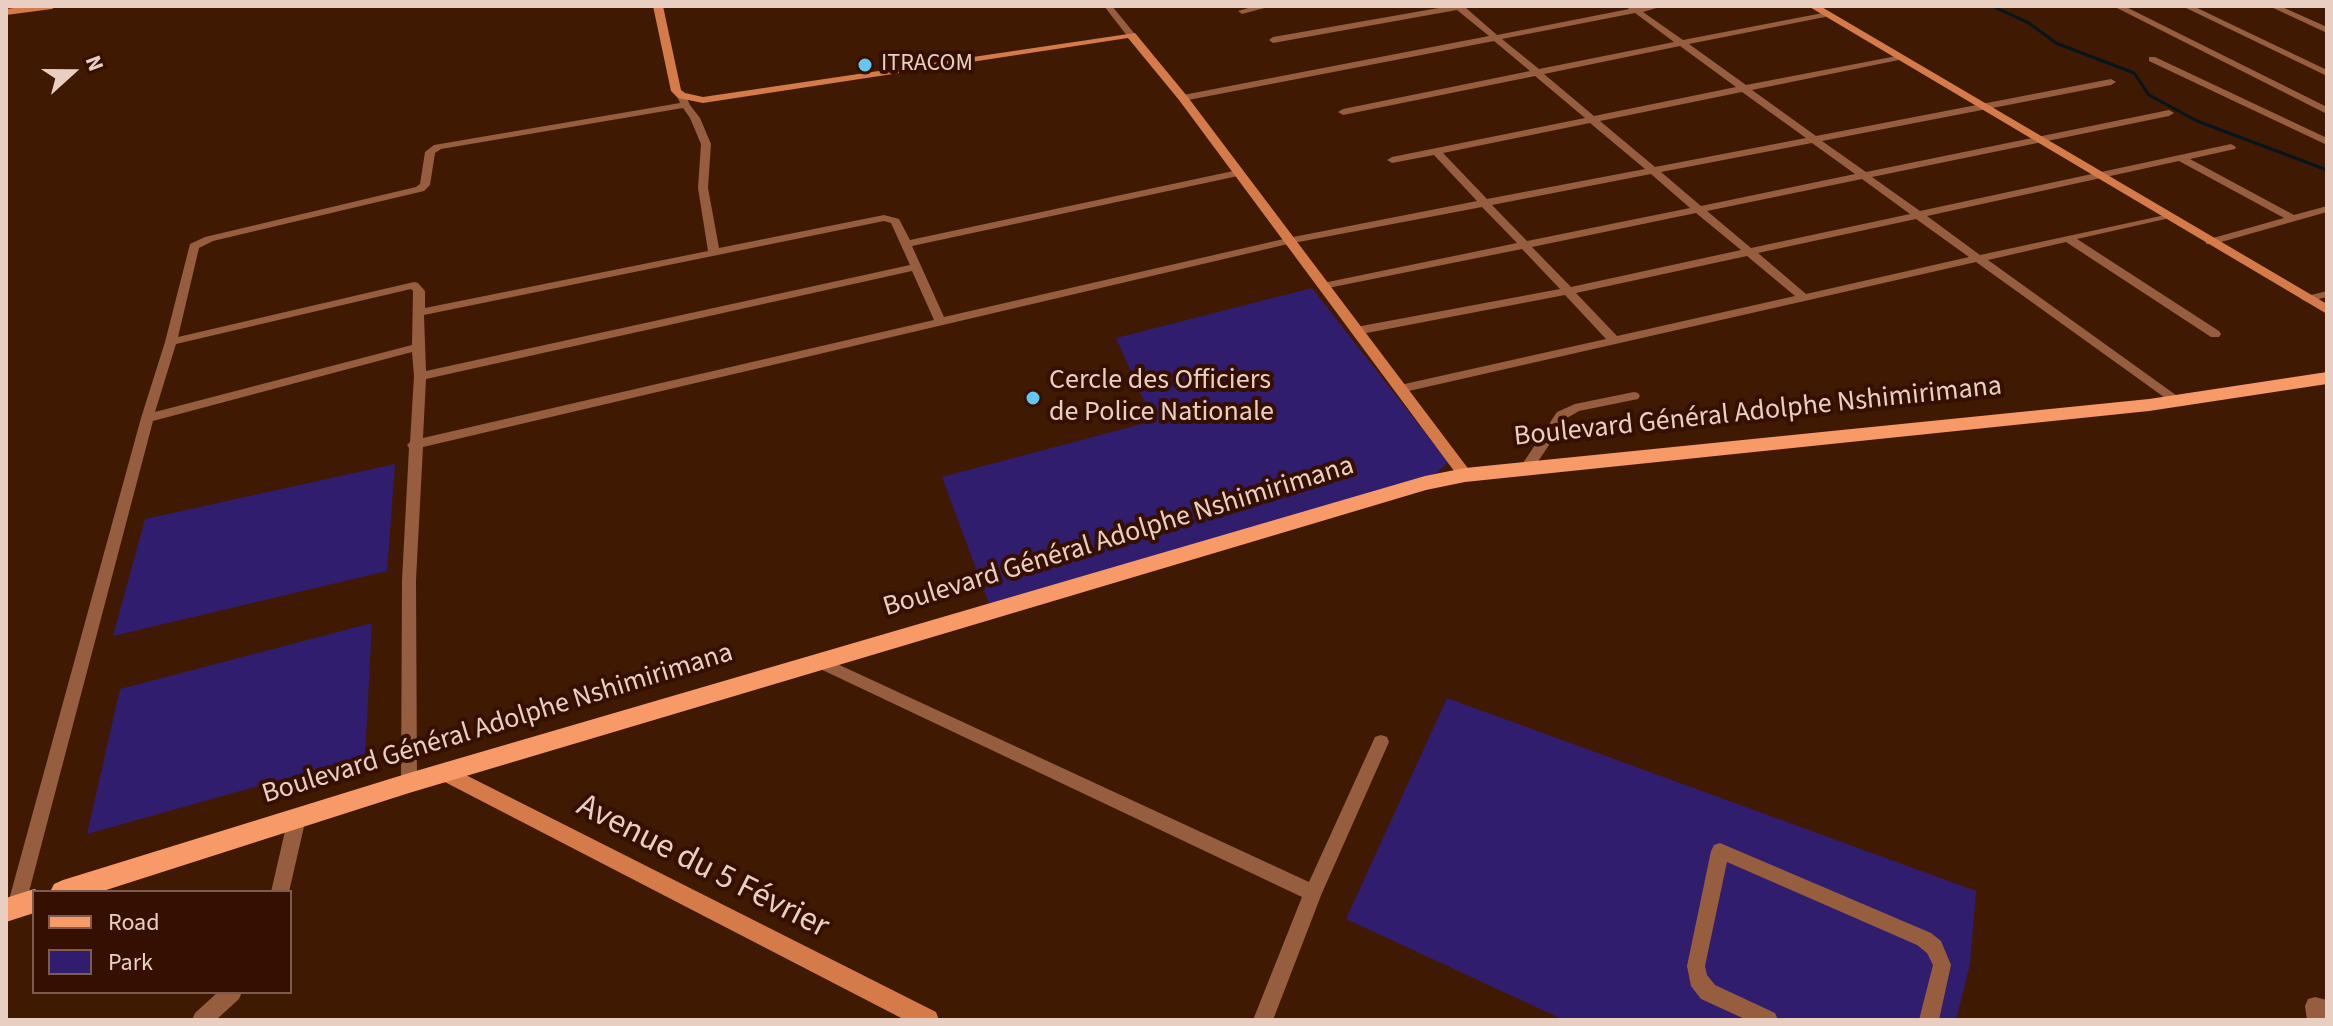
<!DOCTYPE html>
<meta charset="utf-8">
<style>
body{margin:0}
#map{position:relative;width:2333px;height:1026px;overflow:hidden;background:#401902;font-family:"Source Sans 3",sans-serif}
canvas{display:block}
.frame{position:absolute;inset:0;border:8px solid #e9cfc2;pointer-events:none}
.legend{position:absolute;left:32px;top:890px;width:260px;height:104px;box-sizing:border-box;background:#350f00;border:2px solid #7d5c4e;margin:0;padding:10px 14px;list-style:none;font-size:24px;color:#e9cfc2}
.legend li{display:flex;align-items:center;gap:16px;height:40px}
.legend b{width:40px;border:2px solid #7d5c4e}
.north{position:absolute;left:32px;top:32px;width:80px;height:80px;-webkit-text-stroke:6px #350f00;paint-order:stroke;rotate:69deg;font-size:22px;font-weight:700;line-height:32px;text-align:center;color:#e9cfc2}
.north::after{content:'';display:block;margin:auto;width:28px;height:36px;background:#e9cfc2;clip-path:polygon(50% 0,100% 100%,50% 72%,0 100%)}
</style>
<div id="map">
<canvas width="2333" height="1026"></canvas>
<div class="frame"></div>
<ul class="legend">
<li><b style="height:10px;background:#f89a68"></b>Road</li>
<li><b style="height:22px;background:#311d6d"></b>Park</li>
</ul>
<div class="north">N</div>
</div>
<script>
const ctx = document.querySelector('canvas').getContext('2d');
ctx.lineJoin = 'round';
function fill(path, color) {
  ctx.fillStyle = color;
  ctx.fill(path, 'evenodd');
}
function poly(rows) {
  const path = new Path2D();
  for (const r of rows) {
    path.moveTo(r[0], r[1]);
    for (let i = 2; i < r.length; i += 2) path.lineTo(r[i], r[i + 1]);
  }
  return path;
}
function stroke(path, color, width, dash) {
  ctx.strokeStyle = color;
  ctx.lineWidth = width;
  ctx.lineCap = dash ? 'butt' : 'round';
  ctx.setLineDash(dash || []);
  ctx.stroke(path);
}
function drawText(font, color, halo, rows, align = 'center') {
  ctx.font = font + ' "Source Sans 3",sans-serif';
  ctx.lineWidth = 8;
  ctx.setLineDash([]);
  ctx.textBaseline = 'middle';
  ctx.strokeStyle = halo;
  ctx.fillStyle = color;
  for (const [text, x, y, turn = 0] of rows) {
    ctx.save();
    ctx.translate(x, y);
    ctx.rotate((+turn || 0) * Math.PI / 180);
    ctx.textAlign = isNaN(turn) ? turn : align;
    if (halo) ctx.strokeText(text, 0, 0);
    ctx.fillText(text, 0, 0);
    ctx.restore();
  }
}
fill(poly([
 [1312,288,1448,462,1437,473,991,609,942,477,1153,421,1116,338],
 [395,464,387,571,113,636,145,519],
 [372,623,365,756,87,834,120,689],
 [1447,698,1976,891,1970,964,1956,1020,1564,1020,1346,919]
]), '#311d6d');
stroke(poly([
 [1992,6,2029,23,2056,43,2134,73,2149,95,2197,121,2327,170]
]), '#05151c', 3);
fill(poly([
 [1104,6,1112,6,1134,33,1134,37,1128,37,1104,6],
 [1255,6,1272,6,1242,14,1238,11,1255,6],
 [1450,6,1468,6,1466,8,1497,35,1629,9,1626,6,1663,6,1643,12,1683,40,1828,12,1829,14,1825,17,1689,44,1746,85,1902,55,1902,59,1899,60,1752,90,1816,136,2111,79,2116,82,2111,85,1822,141,1866,172,2169,110,2174,113,2169,116,1872,177,1920,211,2231,144,2236,147,2235,149,2190,159,2294,215,2327,206,2327,212,2214,244,2206,244,2206,240,2284,218,2179,161,1927,216,1980,255,2170,214,2170,218,2077,239,2219,331,2221,334,2219,337,2211,337,2066,242,1988,260,2180,398,2181,401,2175,405,1976,262,1400,393,1396,392,1394,389,1400,385,1606,339,1565,295,1356,335,1350,331,1356,327,1560,289,1522,249,1323,289,1317,286,1323,283,1517,243,1482,207,1288,244,423,447,416,580,417,783,415,788,409,790,403,788,401,783,402,580,409,448,407,445,410,442,414,376,412,352,153,421,25,907,22,913,16,915,10,913,7,907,141,418,165,342,190,244,205,237,416,187,420,184,425,152,434,145,680,103,677,96,682,93,685,94,690,105,700,118,711,144,708,188,719,248,884,215,899,219,910,240,1238,170,1243,173,1238,176,912,246,944,317,1288,238,1477,201,1434,155,1392,163,1387,160,1392,157,1585,118,1535,76,1343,115,1338,112,1343,109,1530,71,1494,41,1183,101,1178,98,1183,95,1489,36,1457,10,1273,43,1269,40,1273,37,1450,6],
 [1635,13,1674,42,1539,69,1502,39,1635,13],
 [1680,46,1736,87,1594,116,1544,74,1680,46],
 [1742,92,1806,138,1655,167,1600,121,1742,92],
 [683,108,690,118,701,144,698,188,708,251,425,308,425,291,418,283,414,282,178,337,199,248,213,241,424,191,430,185,435,153,441,149,683,108],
 [1590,123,1645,169,1487,199,1443,153,1590,123],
 [1812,143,1855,174,1701,206,1661,172,1812,143],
 [1651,174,1690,208,1527,241,1492,205,1651,174],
 [1862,179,1910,214,1751,248,1707,211,1862,179],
 [1696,213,1741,250,1571,287,1532,247,1696,213],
 [1916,219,1969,257,1806,294,1758,253,1916,219],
 [884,221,891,223,910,265,426,371,424,315,884,221],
 [1747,256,1795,296,1617,336,1576,293,1747,256],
 [912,271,934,320,423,438,426,379,912,271],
 [411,289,413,291,412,345,155,412,176,344,411,289],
 [2113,6,2124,6,2327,107,2327,114,2113,6],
 [2182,6,2193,6,2327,70,2327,76,2182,6],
 [2269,6,2280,6,2327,27,2327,33,2269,6],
 [2149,57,2155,57,2327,138,2327,145,2149,61,2149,57],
 [2327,291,2327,297,2307,302,2301,299,2303,297,2327,291],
 [1634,392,1638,393,1640,396,1638,399,1579,411,1567,418,1531,472,1521,472,1519,469,1557,412,1575,404,1634,392],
 [820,656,1309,882,1375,737,1381,735,1387,737,1389,742,1322,893,1273,1020,1253,1020,1302,897,814,666,812,662,814,658,820,656],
 [297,810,303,813,306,818,289,892,271,892,288,818,291,813,297,810],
 [1720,843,1931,933,1941,941,1951,965,1939,1020,1919,1020,1933,965,1927,953,1917,945,1727,862,1705,966,1707,975,1715,985,1775,1013,1778,1020,1747,1020,1701,999,1691,986,1687,966,1711,851,1714,845,1720,843],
 [218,992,242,992,239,999,216,1020,192,1020,195,1013,218,992],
 [2315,997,2327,1000,2327,1020,2307,1020,2305,1006,2308,999,2315,997]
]), '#965d3f');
fill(poly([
 [30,6,57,6,52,9,6,15,6,9,30,6],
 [653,6,663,6,681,90,685,93,703,97,1135,33,1187,96,1473,475,1465,480,1460,479,1179,100,1128,38,703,103,678,98,671,91,653,6],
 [1808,6,1820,6,2327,304,2327,314,1808,6],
 [446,765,936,1012,939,1020,905,1020,439,779,436,773,439,767,446,765]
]), '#d57b49');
fill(poly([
 [2327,372,2327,384,2149,411,1465,482,1426,490,409,793,100,892,50,892,54,884,63,880,409,773,1425,476,1465,468,2149,399,2327,372],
 [34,889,42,892,34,892,34,913,6,922,6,898,34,889]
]), '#f89a68');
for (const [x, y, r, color] of [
 [865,65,8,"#64c5ee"],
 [1033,398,8,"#64c5ee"]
]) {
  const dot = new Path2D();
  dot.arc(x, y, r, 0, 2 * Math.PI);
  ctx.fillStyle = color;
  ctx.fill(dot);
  stroke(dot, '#350f00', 3);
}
drawText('24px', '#e9cfc2', '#350f00', [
 ["ITRACOM",881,65]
], 'left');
drawText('28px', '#e9cfc2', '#350f00', [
 ["Cercle des Officiers",1049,382],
 ["de Police Nationale",1049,414]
], 'left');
drawText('28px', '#e9cfc2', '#350f00', [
 ["Boulevard Général Adolphe Nshimirimana",1758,413,-6],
 ["Boulevard Général Adolphe Nshimirimana",1119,538,-17],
 ["Boulevard Général Adolphe Nshimirimana",498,725,-17]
]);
drawText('34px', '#e9cfc2', '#350f00', [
 ["Avenue du 5 Février",702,868,27]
]);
</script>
